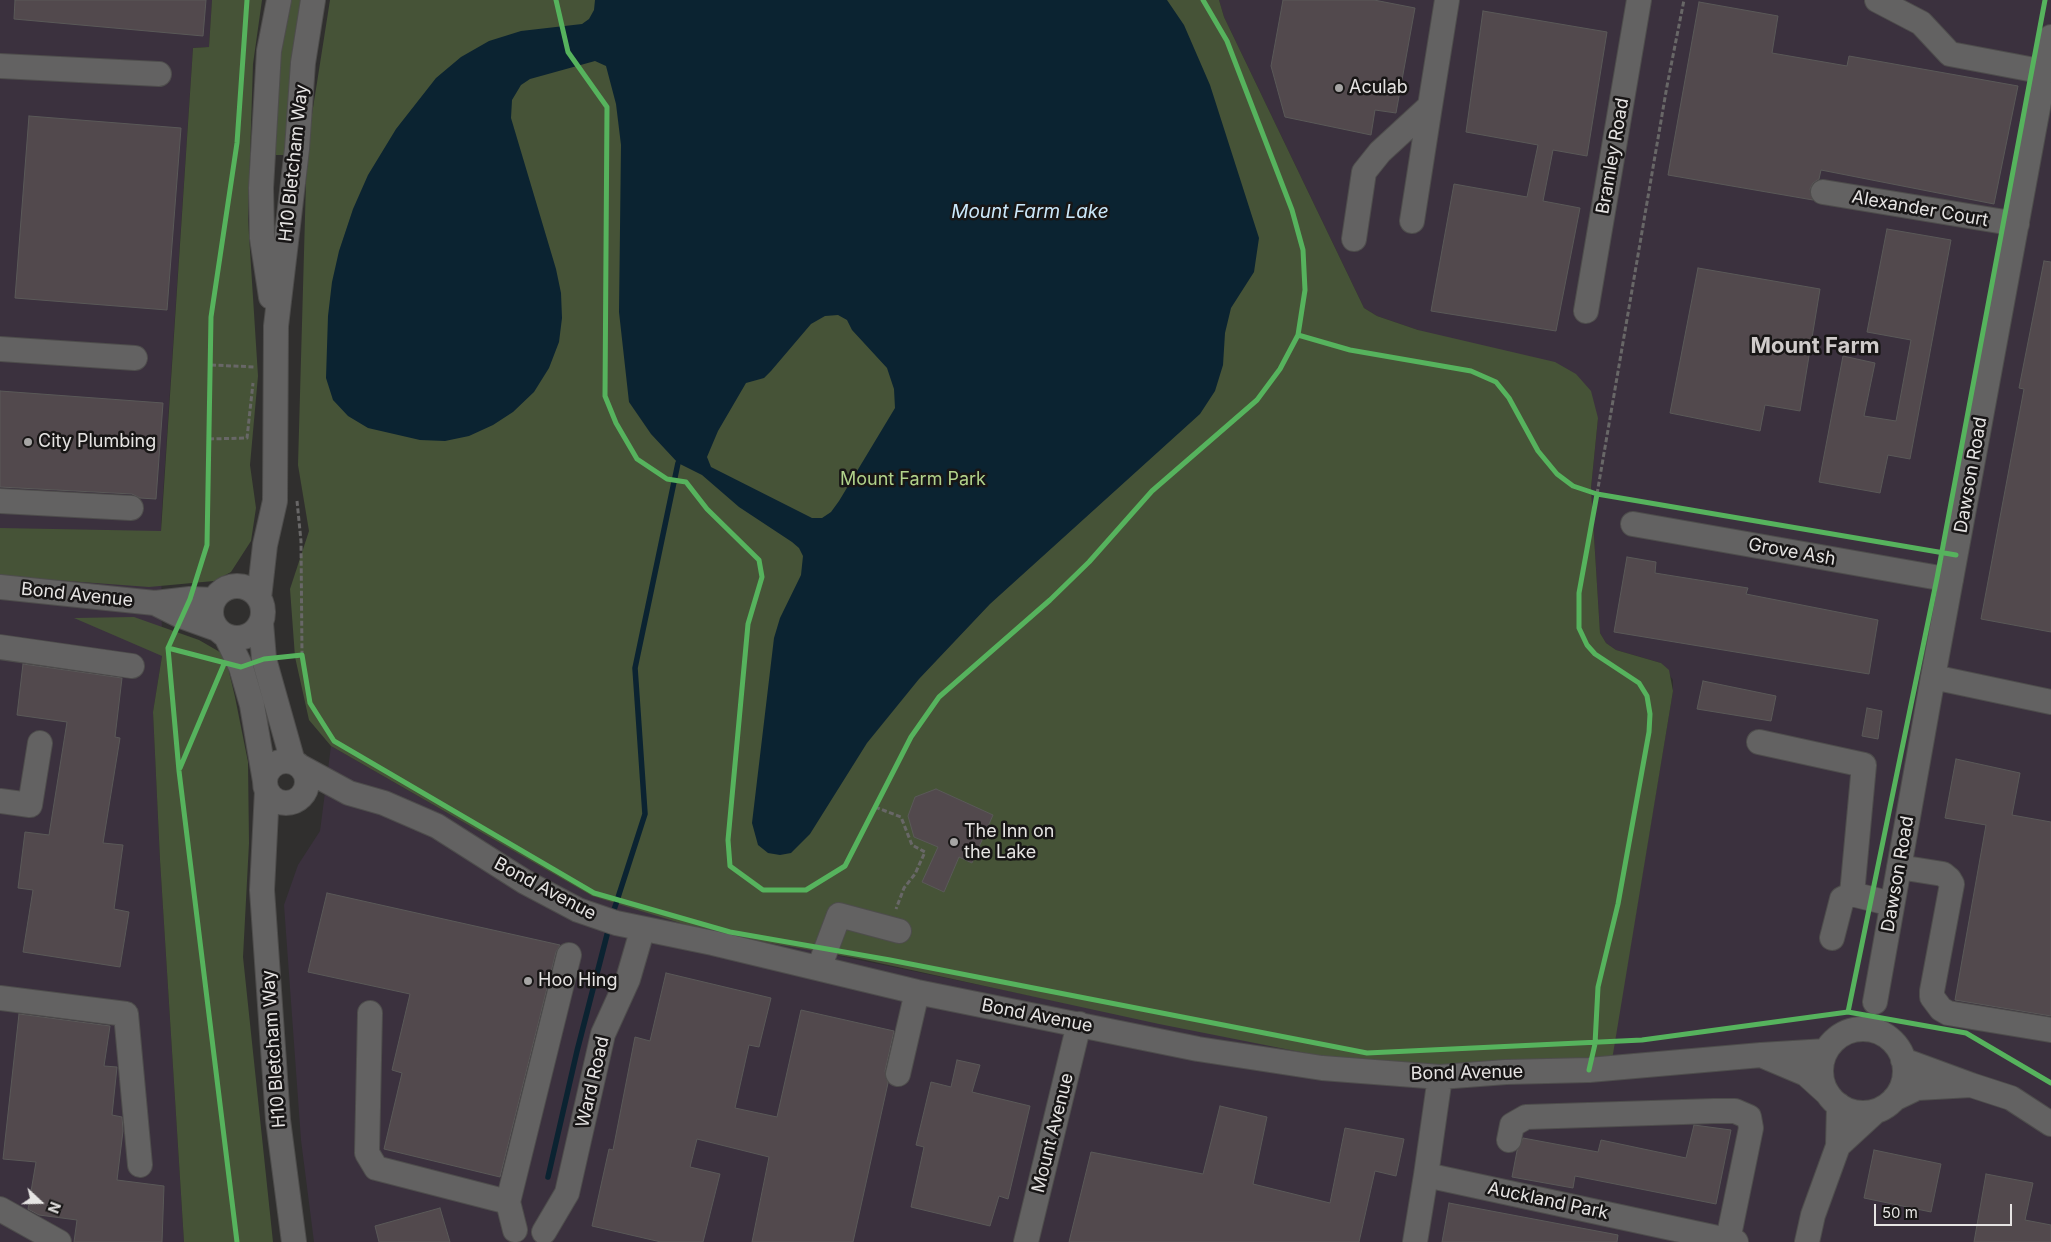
<!DOCTYPE html>
<style>
body{margin:0}
#map{position:relative;width:2051px;height:1242px;overflow:hidden;background:#302f2e;font-family:Inter,sans-serif}
canvas{display:block}
.north{position:absolute;left:15px;top:1177px;width:50px;height:50px;-webkit-text-stroke:4px #181616;paint-order:stroke;rotate:111deg;font-size:14px;font-weight:700;line-height:20px;text-align:center;color:#e6e4e3}
.north::after{content:'';display:block;margin:auto;width:18px;height:22px;background:#e6e4e3;clip-path:polygon(50% 0,100% 100%,50% 72%,0 100%)}
.scale{position:absolute;left:1874px;top:1204px;width:138px;height:22px;box-sizing:border-box;border:2px solid #e6e4e3;border-top:0;padding-left:6px;font-size:15px;line-height:18px;white-space:nowrap;color:#e6e4e3;-webkit-text-stroke:4px #181616;paint-order:stroke}
</style>
<div id="map">
<canvas width="2051" height="1242"></canvas>
<div class="north">N</div>
<div class="scale">50 m</div>
</div>
<script>
const ctx = document.querySelector('canvas').getContext('2d');
ctx.lineJoin = 'round';
function fill(path, color) {
  ctx.fillStyle = color;
  ctx.fill(path, 'evenodd');
}
function poly(rows) {
  const path = new Path2D();
  for (const r of rows) {
    if (r.length === 3) {
      path.moveTo(r[0] + r[2], r[1]);
      path.arc(r[0], r[1], r[2], 0, 2 * Math.PI);
      continue;
    }
    path.moveTo(r[0], r[1]);
    for (let i = 2; i < r.length; i += 2) path.lineTo(r[i], r[i + 1]);
  }
  return path;
}
function stroke(path, color, width, dash) {
  ctx.strokeStyle = color;
  ctx.lineWidth = width;
  ctx.lineCap = dash ? 'butt' : 'round';
  ctx.setLineDash(dash || []);
  ctx.stroke(path);
}
function drawText(font, color, halo, rows, align = 'center') {
  ctx.font = font + ' Inter,sans-serif';
  ctx.lineWidth = 5;
  ctx.setLineDash([]);
  ctx.textBaseline = 'middle';
  ctx.strokeStyle = halo;
  ctx.fillStyle = color;
  for (const [text, x, y, turn = 0] of rows) {
    ctx.save();
    ctx.translate(x, y);
    ctx.rotate((+turn || 0) * Math.PI / 180);
    ctx.textAlign = isNaN(turn) ? turn : align;
    if (halo) ctx.strokeText(text, 0, 0);
    ctx.fillText(text, 0, 0);
    ctx.restore();
  }
}
fill(poly([
 [0,0,212,0,209,47,193,48,161,524,162,656,153,712,160,860,184,1242,0,1242],
 [1219,0,2051,0,2051,1242,314,1242,301,1140,284,905,298,865,320,831,331,746,592,896,806,949,1371,1066,1611,1060,1673,691,1673,680,1661,663,1616,650,1606,643,1600,633,1591,488,1598,418,1418,330,1377,316,1364,308,1224,17]
]), '#3b313e');
fill(poly([
 [212,0,262,0,253,64,248,219,258,376,250,465,256,508,251,541,231,572,214,581,149,587,0,576,0,528,161,531,193,48,209,47],
 [288,0,302,0,286,155,271,155,280,39],
 [330,0,1219,0,1224,17,1364,308,1377,316,1418,330,1555,362,1576,374,1591,391,1598,418,1591,488,1600,633,1606,643,1616,650,1661,663,1669,670,1673,691,1612,1060,1371,1066,1159,1024,861,959,713,933,592,896,331,746,309,720,295,657,290,589,309,531,298,465,307,146],
 [134,617,199,640,225,655,235,697,248,762,249,843,243,957,273,1242,184,1242,160,860,153,712,162,656,74,618]
]), '#465337');
fill(poly([
 [595,0,1167,0,1184,25,1210,85,1259,238,1254,272,1231,308,1225,333,1223,365,1215,391,1200,414,990,604,919,679,867,743,810,834,791,853,780,855,768,853,758,845,752,823,774,638,780,618,801,575,803,556,799,548,792,542,739,507,702,475,678,463,651,434,629,402,619,312,621,145,616,104,606,66,595,61,530,79,521,85,512,100,511,118,556,269,561,293,562,318,559,342,549,368,534,392,513,412,493,425,469,436,445,441,420,440,368,428,348,416,333,400,326,378,328,316,332,282,339,251,353,209,368,175,396,129,436,78,461,57,489,41,521,31,582,24,589,19,594,10],
 [838,315,847,320,852,330,887,368,894,389,895,408,839,501,831,512,822,518,812,518,711,467,707,457,718,431,746,383,764,378,771,371,811,324,825,316]
]), '#0b2331');
stroke(poly([
 [612,916,645,814,635,668,678,463],
 [548,1177,577,1051,609,927]
]), '#0b2331', 5.5);
const building = poly([
 [15,0,206,0,203,36,14,19,15,0],
 [1283,0,1374,0,1415,8,1396,113,1375,110,1371,135,1285,117,1271,66,1283,0],
 [1699,2,1778,16,1772,53,1847,66,1849,56,2018,86,1994,204,1821,170,1819,179,1813,183,1810,189,1813,200,1668,175,1699,2],
 [1483,11,1607,32,1587,156,1553,150,1543,201,1580,208,1556,331,1431,311,1454,184,1527,197,1538,145,1466,132,1483,11],
 [29,116,181,128,167,310,15,298,29,116],
 [1887,229,1951,240,1910,459,1888,455,1880,493,1819,482,1843,356,1875,363,1864,416,1896,421,1911,340,1867,332,1887,229],
 [2044,261,2051,262,2051,632,1981,619,2024,389,2019,388,2044,261],
 [1698,268,1820,289,1800,411,1765,405,1760,431,1670,413,1698,268],
 [0,391,163,403,156,499,140,498,132,494,0,487,0,391],
 [1627,557,1656,562,1655,573,1748,588,1746,594,1878,620,1869,674,1614,632,1627,557],
 [23,664,122,678,115,737,120,738,103,843,123,845,114,909,129,912,120,967,23,952,33,890,18,888,25,832,49,835,67,722,17,715,23,664],
 [1703,681,1776,696,1771,721,1697,709,1703,681],
 [1867,708,1882,711,1878,739,1862,736,1867,708],
 [1956,759,2020,773,2012,815,2051,822,2051,1016,1955,1000,1986,825,1945,818,1956,759],
 [936,789,993,815,972,863,959,857,944,892,922,882,938,847,914,837,908,816,915,797,936,789],
 [327,893,560,945,556,952,500,1177,384,1149,402,1073,392,1070,410,994,308,972,327,893],
 [666,973,771,998,759,1047,749,1045,735,1108,777,1117,801,1010,894,1031,885,1071,888,1083,853,1242,752,1242,769,1157,697,1139,690,1167,720,1174,703,1242,661,1242,592,1226,609,1149,613,1150,635,1037,650,1041,666,973],
 [19,1014,110,1026,104,1066,117,1067,112,1115,122,1117,123,1131,117,1180,164,1186,162,1242,74,1242,77,1220,39,1215,28,1209,36,1162,3,1159,19,1014],
 [957,1060,980,1065,972,1092,1030,1106,1008,1199,999,1196,990,1226,911,1207,924,1147,916,1145,931,1082,951,1087,957,1060],
 [1220,1106,1267,1117,1253,1184,1330,1203,1345,1128,1404,1139,1396,1176,1375,1171,1359,1242,1069,1242,1091,1152,1203,1174,1220,1106],
 [1694,1125,1731,1130,1716,1204,1575,1176,1573,1188,1512,1177,1517,1151,1523,1138,1598,1152,1601,1140,1686,1158,1694,1125],
 [1874,1150,1941,1164,1931,1212,1864,1198,1874,1150],
 [1986,1174,2033,1183,2025,1220,2051,1225,2051,1242,1974,1242,1986,1174],
 [1449,1203,1618,1235,1617,1242,1442,1242,1449,1203],
 [440,1208,450,1242,379,1242,375,1226,440,1208]
]);
fill(building, '#52494d');
stroke(building, '#5a5958', 1);
const minor = poly([
 [1877,0,1921,23,1950,54,2045,72],
 [0,66,159,74],
 [1823,192,2017,224],
 [1412,221,1430,106],
 [1354,239,1364,172,1380,152,1430,106,1447,0],
 [271,297,262,238,261,188,269,51,279,0],
 [1586,311,1639,0],
 [0,349,135,358],
 [0,501,131,508],
 [1633,524,1951,580],
 [237,612,26],
 [0,587,155,603],
 [259,598,265,545,275,501,276,326,297,149,303,63,313,0],
 [214,600,190,599,155,603,181,616,217,629],
 [261,623,264,659,293,762],
 [226,636,241,667,252,705,265,781],
 [0,647,132,666],
 [1933,677,2051,702],
 [1759,742,1864,765,1852,894],
 [286,782,21],
 [301,767,349,793,384,803,437,826,525,882,578,910,616,923,713,943,917,992,1198,1049,1322,1068,1440,1077,1506,1072,1589,1070,1761,1055],
 [267,791,262,890,278,1120,294,1242],
 [0,801,30,805,40,743],
 [1899,867,1943,874,1949,879,1952,884,1932,991,1932,997,1941,1009,1948,1013,2051,1030],
 [1832,938,1842,899,1852,894,1892,904],
 [819,968,839,915,899,931],
 [0,998,126,1014,140,1165],
 [1875,1002,1933,677,2051,37],
 [370,1013,367,1153,376,1168,508,1202],
 [1863,1071,42],
 [1826,1051,1761,1055,1806,1074,1828,1094],
 [898,1074,917,992],
 [1971,1085,2011,1098,2051,1124],
 [1894,1099,1917,1088,1971,1085,1903,1060],
 [1839,1105,1838,1146,1876,1111],
 [1509,1140,1512,1125,1526,1117,1714,1111,1735,1111,1749,1117,1751,1128,1728,1240],
 [1426,1175,1440,1077],
 [0,1209,59,1242],
 [515,1230,508,1202,569,955],
 [544,1232,567,1193,603,1034,628,979,642,931],
 [1026,1242,1079,1024],
 [1415,1242,1426,1175,1736,1242],
 [1807,1242,1813,1215,1838,1146]
]);
stroke(minor, '#4e4d4c', 26);
stroke(poly([
 [211,365,255,367],
 [209,439,247,438,253,383],
 [1597,494,1667,86,1684,0],
 [297,501,301,541,302,655],
 [875,807,901,817,912,845,925,852,915,874,904,888,896,909]
]), '#686767', 3, [5, 2.5]);
stroke(minor, '#636262', 24);
stroke(poly([
 [556,0,568,52,607,107,605,396,616,423,637,459,667,479,686,482,707,509,759,560,762,577,748,624,728,840,730,866,763,890,806,890,845,866,911,737,939,697,1050,600,1089,562,1152,491,1257,400,1280,369,1298,335,1305,290,1303,250,1292,210,1227,41,1203,0],
 [1298,335,1350,350,1471,371,1496,382,1509,398,1538,451,1557,474,1573,486,1597,494,1579,593,1579,628,1587,645,1595,654,1639,683,1647,696,1650,714,1649,732,1618,904,1598,987,1595,1044,1589,1070],
 [1597,494,1956,555],
 [168,648,241,667,264,659,302,655,310,703,334,741,594,893,730,932,890,960,1367,1053,1642,1040,1848,1012,1966,1033,2051,1083],
 [180,768,224,664],
 [1848,1012,1937,578,2045,0],
 [237,1242,179,771,168,648,190,599,207,545,211,317,237,143,247,0]
]), '#56b35d', 5);
for (const [x, y, r, color] of [
 [1339,88,5,"#a6a5a4"],
 [28,442,5,"#a6a5a4"],
 [954,842,5,"#a6a5a4"],
 [528,981,5,"#a6a5a4"]
]) {
  const dot = new Path2D();
  dot.arc(x, y, r, 0, 2 * Math.PI);
  ctx.fillStyle = color;
  ctx.fill(dot);
  stroke(dot, '#181616', 2);
}
drawText('18px', '#e6e4e3', '#181616', [
 ["Aculab",1349,88],
 ["City Plumbing",38,442],
 ["The Inn on",964,832],
 ["the Lake",964,853],
 ["Hoo Hing",538,981]
], 'left');
drawText('18px', '#e6e4e3', '#181616', [
 ["Bramley Road",1613,156,-80],
 ["H10 Bletcham Way",294,163,-84],
 ["Alexander Court",1920,209,10],
 ["Dawson Road",1971,475,-80],
 ["Grove Ash",1792,552,10],
 ["Bond Avenue",77,595,6],
 ["Dawson Road",1898,874,-80],
 ["Bond Avenue",545,889,28],
 ["Bond Avenue",1037,1016,11],
 ["H10 Bletcham Way",274,1049,-94],
 ["Bond Avenue",1467,1073,-1],
 ["Ward Road",593,1082,-77],
 ["Mount Avenue",1053,1133,-76],
 ["Auckland Park",1548,1201,12]
]);
drawText('18px', '#b1d28b', '#181616', [
 ["Mount Farm Park",913,480]
]);
drawText('italic 19px', '#cbe8fb', '#181616', [
 ["Mount Farm Lake",1030,212]
]);
drawText('bold 22px', '#cfcbca', '#181616', [
 ["Mount Farm",1815,346]
]);
</script>
